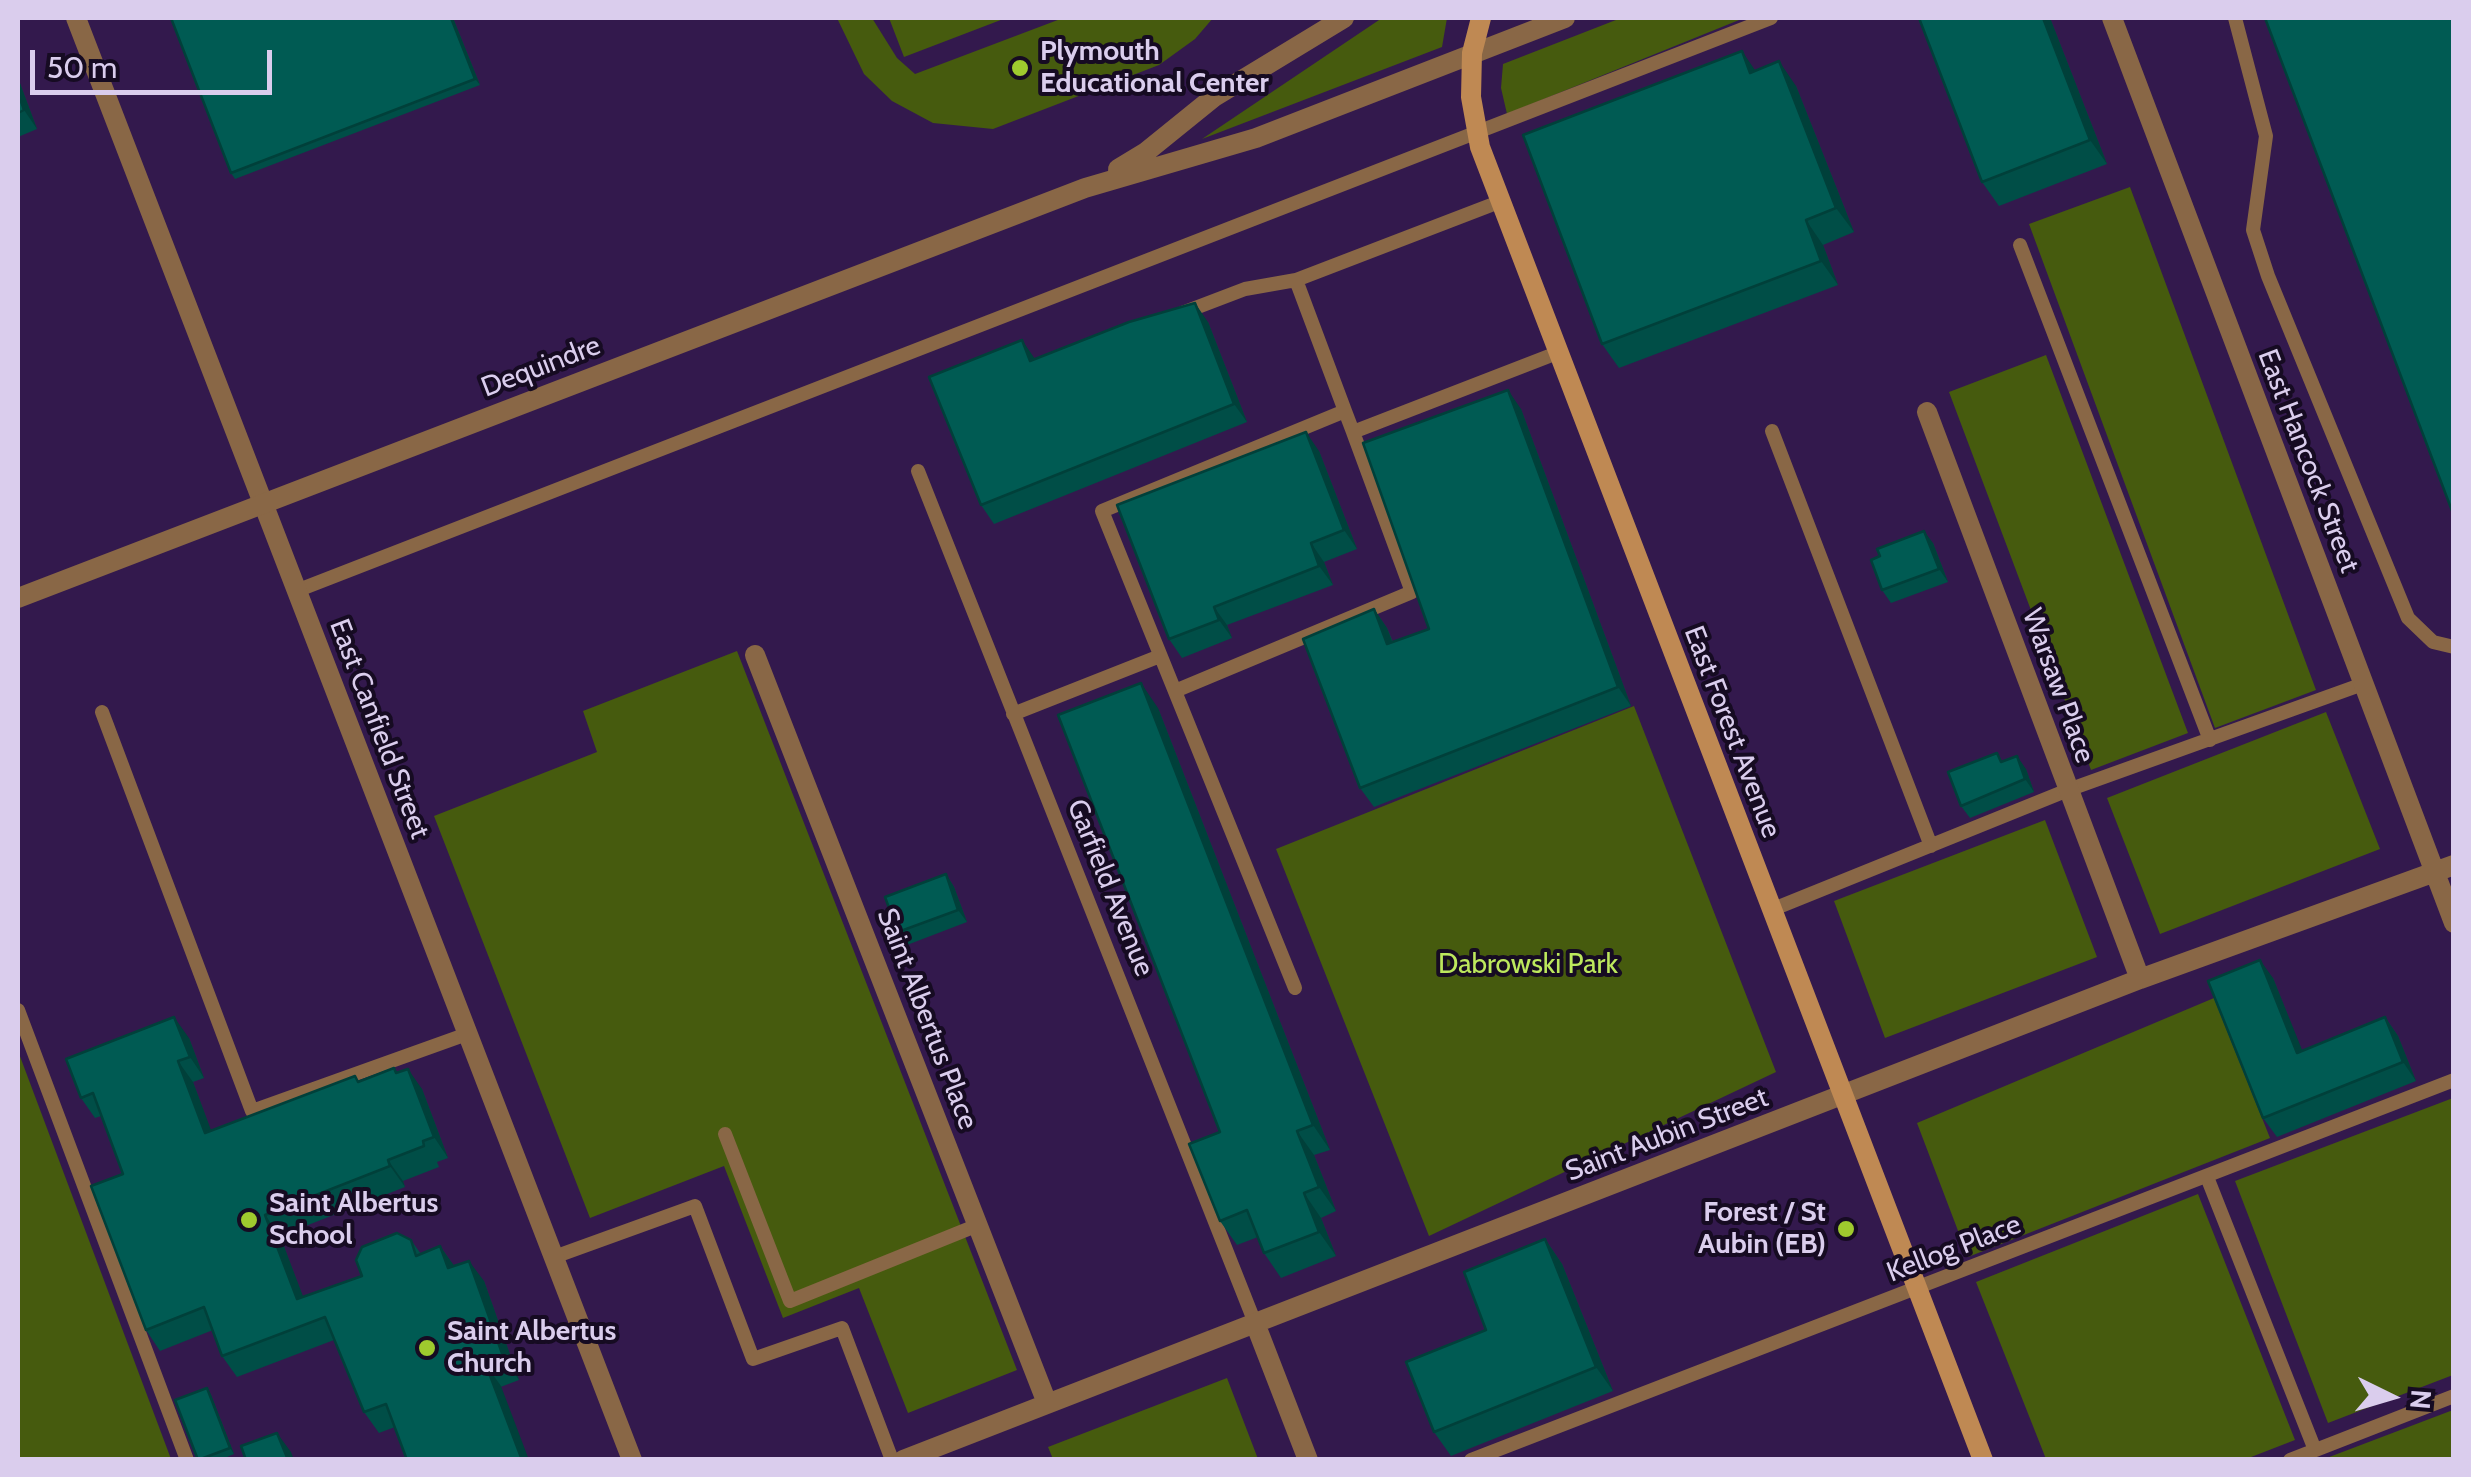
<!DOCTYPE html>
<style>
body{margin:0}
#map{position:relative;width:2471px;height:1477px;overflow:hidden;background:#33194d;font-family:Cabin,sans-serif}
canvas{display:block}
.frame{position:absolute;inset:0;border:20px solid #dacded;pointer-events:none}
.north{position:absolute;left:2341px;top:1347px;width:100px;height:100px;-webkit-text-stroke:8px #160b22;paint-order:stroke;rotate:95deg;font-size:28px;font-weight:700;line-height:40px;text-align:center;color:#dacded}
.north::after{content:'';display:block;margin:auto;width:35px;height:45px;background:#dacded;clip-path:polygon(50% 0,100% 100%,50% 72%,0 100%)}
.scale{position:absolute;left:30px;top:50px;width:242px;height:45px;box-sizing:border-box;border:5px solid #dacded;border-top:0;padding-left:12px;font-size:30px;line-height:35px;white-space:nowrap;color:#dacded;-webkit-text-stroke:8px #160b22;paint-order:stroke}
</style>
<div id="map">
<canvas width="2471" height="1477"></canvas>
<div class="frame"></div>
<div class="north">N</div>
<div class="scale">50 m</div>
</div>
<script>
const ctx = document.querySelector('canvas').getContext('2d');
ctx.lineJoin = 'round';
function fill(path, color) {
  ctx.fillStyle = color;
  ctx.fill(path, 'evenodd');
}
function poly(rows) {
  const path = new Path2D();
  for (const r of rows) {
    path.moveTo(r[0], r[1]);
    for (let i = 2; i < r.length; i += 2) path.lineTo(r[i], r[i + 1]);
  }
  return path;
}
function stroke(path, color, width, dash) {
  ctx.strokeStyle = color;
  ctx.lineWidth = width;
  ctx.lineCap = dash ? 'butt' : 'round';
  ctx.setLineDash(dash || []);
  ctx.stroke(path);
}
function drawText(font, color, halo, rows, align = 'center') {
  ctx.font = font + ' Cabin,sans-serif';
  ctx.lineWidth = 8;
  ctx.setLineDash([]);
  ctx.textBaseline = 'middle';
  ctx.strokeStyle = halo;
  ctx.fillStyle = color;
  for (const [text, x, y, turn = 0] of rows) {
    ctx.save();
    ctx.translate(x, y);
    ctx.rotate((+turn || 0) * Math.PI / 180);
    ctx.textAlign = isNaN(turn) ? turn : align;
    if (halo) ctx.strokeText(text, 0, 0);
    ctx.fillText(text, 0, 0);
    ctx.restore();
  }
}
fill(poly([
 [837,18,872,18,897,58,915,74,1063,18,1213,18,1195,39,1159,65,993,129,933,123,892,101,864,74],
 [889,18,1006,18,904,57],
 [1382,18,1447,18,1442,47,1202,139],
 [1621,18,1744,18,1507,114,1501,88,1503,64],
 [2130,187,2316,690,2215,728,2029,224],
 [2046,355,2188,733,2091,770,1949,392],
 [737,651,1017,1370,908,1413,859,1288,783,1318,724,1166,590,1218,434,816,597,752,583,711],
 [1634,706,1776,1072,1429,1236,1276,849],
 [2326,712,2380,849,2160,934,2107,798],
 [2045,820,2097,957,1885,1038,1834,901],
 [2214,998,2270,1138,1968,1257,1917,1123],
 [18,1051,171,1459,18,1459],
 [2453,1098,2453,1375,2328,1423,2235,1181],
 [2198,1194,2295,1440,2246,1459,2046,1459,1976,1282],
 [1227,1378,1258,1459,1053,1459,1048,1447],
 [2453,1410,2453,1459,2324,1459]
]), '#465b0e');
stroke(poly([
 [2235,18,2266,136,2253,230,2268,276,2408,618,2433,642,2454,647],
 [1499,202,1296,280,1345,411,1353,432,1557,353],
 [2020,245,2210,740],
 [1182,313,1245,289,1296,280],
 [1772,431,1931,846],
 [918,471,1255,1323],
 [296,591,1771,18],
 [1175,691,1412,592,1353,432],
 [102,712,252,1111,467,1034],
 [1013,714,1160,656],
 [1771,910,2068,790,2363,684],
 [1295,988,1102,511,1345,411],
 [18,1010,187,1460],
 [725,1134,790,1301,978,1225],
 [2207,1177,2315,1450],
 [554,1257,695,1206,753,1359,842,1328,892,1460],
 [1471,1460,2454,1080],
 [2290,1460,2454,1396]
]), '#896746', 14);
stroke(poly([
 [76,18,632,1460],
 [2112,18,2454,923],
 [1927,412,2140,979],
 [755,655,1047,1403],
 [1255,1323,1308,1460],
 [903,1460,2140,979,2454,865]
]), '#896746', 20);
stroke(poly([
 [1118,169,1146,152,1214,97,1344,18],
 [18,598,1085,188,1256,138,1565,18]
]), '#896746', 20);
stroke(poly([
 [1481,18,1472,53,1471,97,1480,147,1983,1460]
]), '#bf8953', 20);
fill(poly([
 [171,18,453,18,480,85,235,179,231,173],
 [1919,18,2050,18,2107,164,1999,206,1982,182],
 [1755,71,1796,86,1854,232,1823,245,1838,285,1619,368,1602,344],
 [18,78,37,129,18,137],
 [1208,322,1247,422,994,524,981,505,1035,359],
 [1521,409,1631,706,1374,807,1360,788,1374,609,1387,628,1393,642,1429,629],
 [1319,451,1357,549,1324,562,1333,585,1227,625,1232,638,1182,658,1169,639],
 [1933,543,1948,582,1891,603,1882,590],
 [1158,708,1330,1150,1314,1155,1336,1211,1321,1218,1336,1256,1281,1278,1264,1253,1258,1237,1237,1245,1220,1221,1220,1132],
 [2003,761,2026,769,2034,792,1970,818,1961,806],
 [946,874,954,887,967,922,907,945,898,932],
 [2273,978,2302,1051,2385,1017,2398,1036,2416,1081,2277,1137,2263,1118],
 [189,1038,204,1078,193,1082,211,1131,355,1076,359,1082,394,1068,398,1073,422,1089,448,1158,437,1162,439,1167,403,1181,405,1187,280,1236,303,1297,362,1276,411,1240,421,1254,440,1246,454,1266,484,1281,519,1380,379,1433,364,1412,334,1340,237,1377,222,1356,213,1330,160,1351,146,1330,123,1174,101,1116,95,1118,81,1098],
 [1545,1239,1562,1264,1613,1391,1451,1456,1434,1432,1486,1330],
 [207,1388,211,1395,234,1454,220,1460,198,1460]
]), '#004e47');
fill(poly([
 [451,18,453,18,480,85,475,79],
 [2043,18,2050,18,2107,164,2090,140],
 [1742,51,1759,76,1750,73],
 [1779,61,1796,86,1854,232,1836,208],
 [18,78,37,129,24,110,18,93],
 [1806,220,1823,245,1838,285,1821,261],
 [1195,303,1208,322,1247,422,1234,404],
 [1022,340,1035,359,1030,361],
 [1508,390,1521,409,1631,706,1618,687],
 [1306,432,1319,451,1357,549,1344,530],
 [1924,531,1933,543,1948,582,1939,569],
 [1311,543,1324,562,1333,585,1319,566],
 [1214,607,1227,625,1232,638,1219,620],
 [1374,609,1387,628,1400,663,1387,644],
 [1141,683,1158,708,1330,1150,1313,1125],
 [2017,756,2026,769,2034,792,2025,779],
 [946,874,954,887,967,922,958,910],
 [2260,960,2273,978,2311,1072,2297,1053],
 [174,1017,189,1038,204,1078,190,1057],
 [2385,1017,2398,1036,2416,1081,2403,1062],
 [178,1061,193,1082,220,1154,205,1133],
 [408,1069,422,1089,448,1158,434,1137],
 [1297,1131,1314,1155,1336,1211,1319,1187],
 [388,1160,403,1181,405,1187,390,1166],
 [1304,1193,1321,1218,1336,1256,1319,1232],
 [265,1215,280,1236,312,1320,297,1299],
 [1545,1239,1562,1264,1613,1391,1596,1367],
 [440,1246,455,1267,448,1268],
 [469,1261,484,1281,519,1380,504,1359],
 [486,1365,501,1386,529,1460,522,1460],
 [207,1388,211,1395,234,1454,230,1448],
 [277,1433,291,1452,294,1460,288,1460]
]), '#00403a');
const building = poly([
 [171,18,451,18,475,79,231,173,171,18],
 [1919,18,2043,18,2090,140,1982,182,1919,18],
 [2265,18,2454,18,2454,516,2265,18],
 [1742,51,1750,73,1779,61,1836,208,1806,220,1821,261,1602,344,1523,135,1742,51],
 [18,93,24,110,18,113,18,93],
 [1195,303,1234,404,981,505,929,377,1022,340,1030,361,1129,322,1195,303],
 [1508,390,1618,687,1360,788,1303,639,1374,609,1387,644,1429,629,1363,443,1508,390],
 [1306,432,1344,530,1311,543,1319,566,1214,607,1219,620,1169,639,1117,505,1306,432],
 [1924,531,1939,569,1882,590,1871,560,1880,556,1877,549,1924,531],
 [1141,683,1313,1125,1297,1131,1319,1187,1304,1193,1319,1232,1264,1253,1247,1210,1220,1221,1189,1144,1220,1132,1058,715,1141,683],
 [1997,753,2001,762,2017,756,2025,779,1961,806,1948,772,1997,753],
 [946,874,958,910,898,932,885,897,946,874],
 [2260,960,2297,1053,2385,1017,2403,1062,2263,1118,2208,981,2260,960],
 [174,1017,190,1057,178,1061,205,1133,355,1076,358,1082,394,1068,396,1073,408,1069,434,1137,423,1141,424,1146,388,1160,390,1166,265,1215,297,1299,362,1276,356,1260,362,1247,397,1233,411,1240,416,1256,440,1246,448,1268,469,1261,504,1359,486,1365,522,1460,407,1460,386,1404,364,1412,325,1317,222,1356,204,1307,146,1330,91,1186,123,1174,93,1093,81,1098,66,1059,174,1017],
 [1545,1239,1596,1367,1434,1432,1406,1362,1486,1330,1464,1272,1545,1239],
 [207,1388,230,1448,198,1460,175,1400,207,1388],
 [277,1433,288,1460,246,1460,241,1446,277,1433]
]);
fill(building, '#005b53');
stroke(building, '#00403a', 2.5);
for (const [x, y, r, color] of [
 [1020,68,10,"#9fca2e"],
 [249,1220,10,"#9fca2e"],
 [1846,1229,10,"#9fca2e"],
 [427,1348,10,"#9fca2e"]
]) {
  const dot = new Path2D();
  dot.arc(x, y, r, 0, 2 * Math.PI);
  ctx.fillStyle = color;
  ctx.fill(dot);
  stroke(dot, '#160b22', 4);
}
drawText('bold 28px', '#dacded', '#160b22', [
 ["Plymouth",1040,52],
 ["Educational Center",1040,84],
 ["Saint Albertus",269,1204],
 ["School",269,1236],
 ["Forest / St",1826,1213,"right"],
 ["Aubin (EB)",1826,1245,"right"],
 ["Saint Albertus",447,1332],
 ["Church",447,1364]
], 'left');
drawText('28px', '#dacded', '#160b22', [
 ["Dequindre",541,367,-21],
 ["East Hancock Street",2308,461,69],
 ["Warsaw Place",2058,686,70],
 ["East Canfield Street",379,729,69],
 ["East Forest Avenue",1732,732,69],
 ["Garfield Avenue",1110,888,68],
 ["Saint Albertus Place",927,1019,69],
 ["Saint Aubin Street",1667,1135,-21],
 ["Kellog Place",1954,1249,-21]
]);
drawText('28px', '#bde85d', '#160b22', [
 ["Dabrowski Park",1528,965]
]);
</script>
